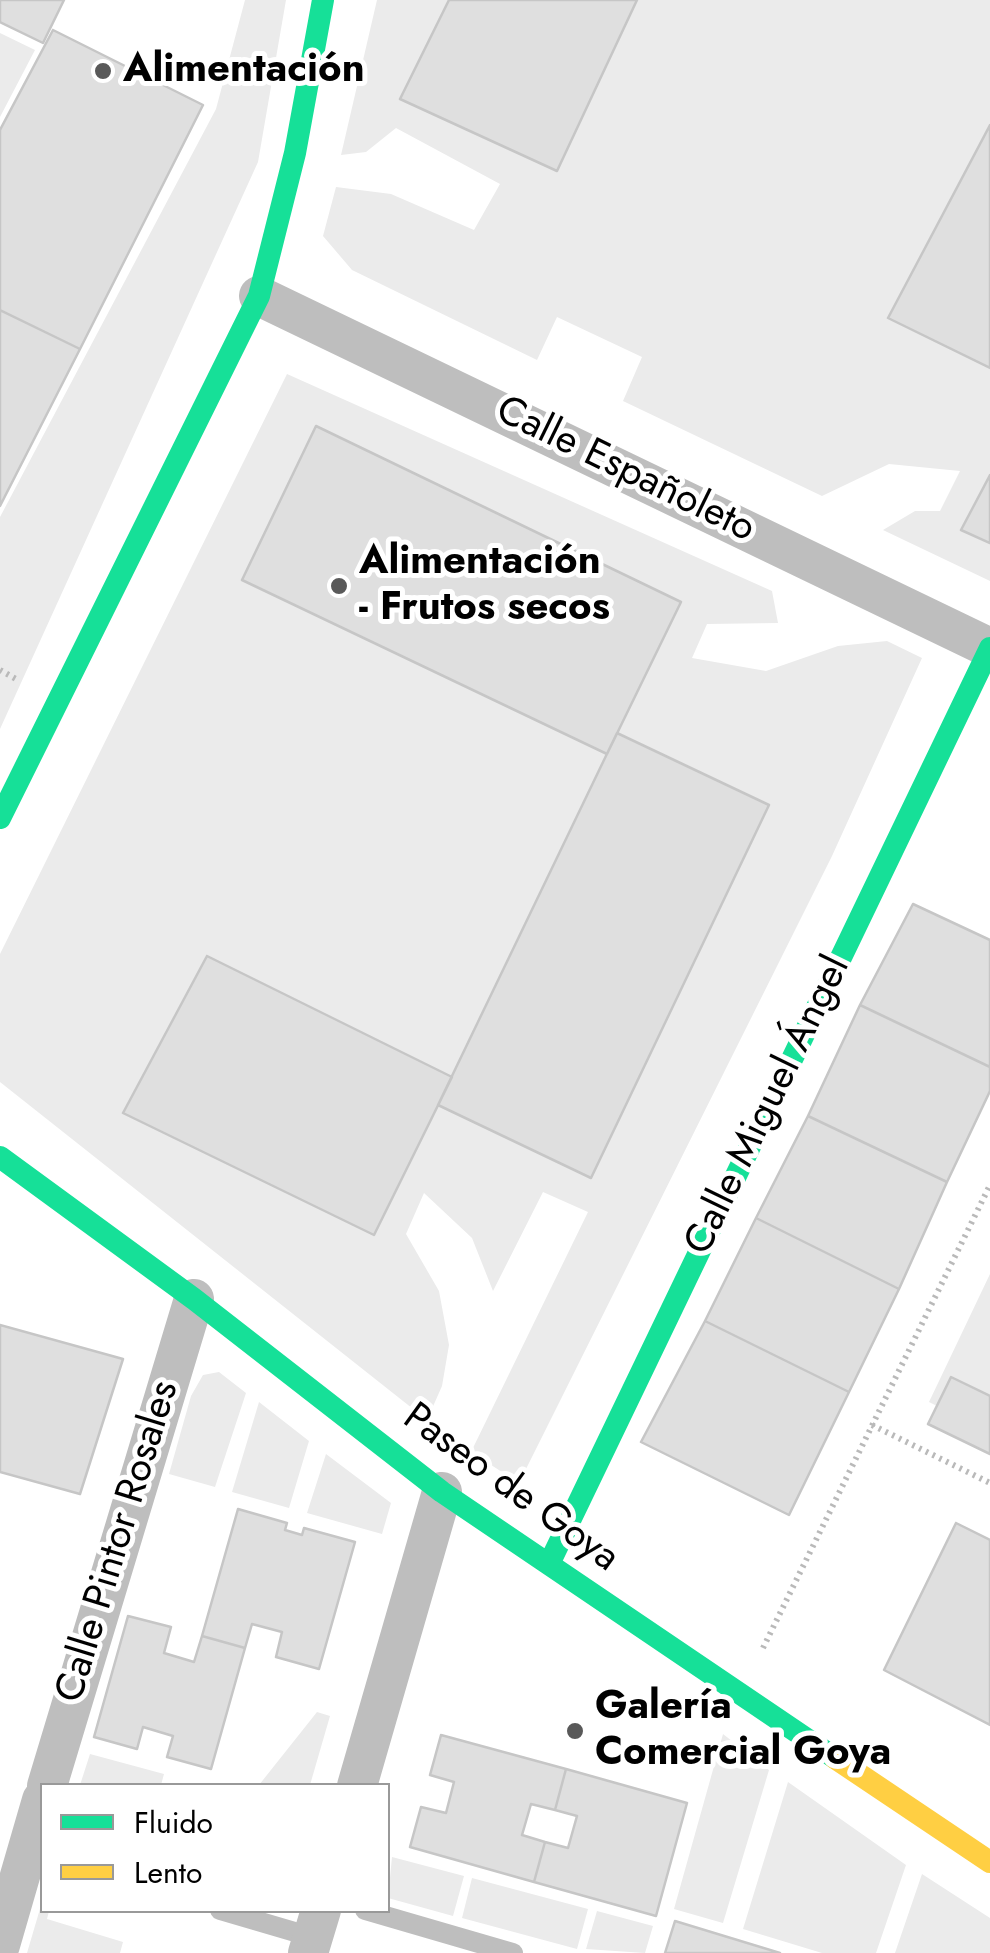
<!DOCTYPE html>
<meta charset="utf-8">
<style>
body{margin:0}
#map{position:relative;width:990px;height:1953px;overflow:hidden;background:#fff;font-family:Jost,sans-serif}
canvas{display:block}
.legend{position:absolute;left:40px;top:1783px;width:350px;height:130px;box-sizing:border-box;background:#fff;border:2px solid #999;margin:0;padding:12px 18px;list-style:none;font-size:30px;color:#000}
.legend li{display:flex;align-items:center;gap:20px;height:50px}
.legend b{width:50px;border:2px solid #999}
</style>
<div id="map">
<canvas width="990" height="1953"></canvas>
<ul class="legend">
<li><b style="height:12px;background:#16e098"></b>Fluido</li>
<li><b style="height:12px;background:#ffcf43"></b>Lento</li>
</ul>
</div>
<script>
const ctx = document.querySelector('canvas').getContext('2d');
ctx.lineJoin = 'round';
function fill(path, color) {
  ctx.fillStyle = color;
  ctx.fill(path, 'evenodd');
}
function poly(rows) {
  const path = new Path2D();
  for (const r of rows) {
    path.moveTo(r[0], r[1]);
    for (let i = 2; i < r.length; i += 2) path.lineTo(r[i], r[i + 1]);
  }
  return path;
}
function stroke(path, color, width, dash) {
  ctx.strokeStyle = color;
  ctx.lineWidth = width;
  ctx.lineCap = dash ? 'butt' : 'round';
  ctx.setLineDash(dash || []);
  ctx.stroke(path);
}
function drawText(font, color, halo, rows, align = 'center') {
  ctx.font = font + ' Jost,sans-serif';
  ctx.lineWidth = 10;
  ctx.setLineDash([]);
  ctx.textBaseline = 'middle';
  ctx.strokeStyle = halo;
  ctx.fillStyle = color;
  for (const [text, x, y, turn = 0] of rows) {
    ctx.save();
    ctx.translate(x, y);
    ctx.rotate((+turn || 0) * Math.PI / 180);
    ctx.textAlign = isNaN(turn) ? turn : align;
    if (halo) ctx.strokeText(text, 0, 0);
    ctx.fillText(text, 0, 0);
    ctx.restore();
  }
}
fill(poly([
 [245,0,286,0,258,162,0,729,0,517,216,109],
 [377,0,990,0,990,581,883,530,915,511,940,511,960,471,889,464,822,496,623,401,642,357,557,317,537,360,352,270,323,236,336,187,391,194,474,230,500,184,396,128,366,152,341,155],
 [0,33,35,50,0,117],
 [287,374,772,591,778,623,707,624,692,658,766,671,838,646,887,641,922,658,832,856,519,1483,471,1452,588,1212,543,1192,493,1291,472,1238,424,1193,406,1234,439,1291,449,1345,442,1386,427,1420,0,1082,0,954],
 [990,1274,990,1396,937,1406,929,1402],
 [219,1372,246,1393,215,1487,169,1474,191,1396,203,1375],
 [259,1402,309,1441,289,1508,232,1492],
 [326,1454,391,1503,382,1534,307,1513],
 [317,1712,330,1716,310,1785,259,1785],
 [723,1734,769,1770,723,1923,674,1909],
 [90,1754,164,1774,161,1785,80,1785],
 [788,1782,906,1865,876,1953,822,1953,743,1929],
 [392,1857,464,1876,453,1916,388,1898],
 [922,1874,990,1918,990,1953,895,1953],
 [472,1878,588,1909,577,1949,462,1918],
 [42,1902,42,1910,49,1911,47,1919,123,1942,120,1953,27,1953],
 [597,1911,653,1926,645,1953,586,1949]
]), '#ebebeb');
const building = poly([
 [0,0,64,0,43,43,0,22,0,0],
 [449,0,637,0,557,171,400,99,449,0],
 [53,30,203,105,80,349,0,310,0,130,53,30],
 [990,125,990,368,888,318,990,125],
 [0,310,80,349,0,506,0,310],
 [316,426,681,602,607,754,242,580,316,426],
 [990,475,990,543,961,530,990,475],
 [617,733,769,805,591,1178,438,1105,617,733],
 [913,904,990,940,990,1067,860,1005,913,904],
 [207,956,452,1077,374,1235,123,1113,207,956],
 [860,1005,990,1067,990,1091,947,1182,808,1116,860,1005],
 [808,1116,947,1182,899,1289,756,1218,808,1116],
 [756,1218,899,1289,849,1392,705,1321,756,1218],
 [705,1321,849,1392,789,1515,641,1442,705,1321],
 [0,1325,123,1359,80,1494,0,1472,0,1325],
 [951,1377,990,1396,990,1454,928,1424,951,1377],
 [238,1509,287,1523,285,1530,302,1535,304,1528,355,1542,319,1669,276,1657,282,1632,252,1624,245,1648,202,1636,238,1509],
 [956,1523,990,1540,990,1725,884,1670,956,1523],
 [128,1616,171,1627,164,1653,194,1662,202,1636,245,1648,211,1769,167,1757,173,1736,143,1727,137,1749,94,1737,128,1616],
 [441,1735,566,1769,555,1810,531,1804,522,1835,545,1842,534,1882,410,1847,421,1807,446,1813,454,1782,430,1775,441,1735],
 [566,1769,687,1803,656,1916,534,1882,545,1842,568,1848,577,1816,555,1810,566,1769],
 [675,1921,780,1953,665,1953,675,1921]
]);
fill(building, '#dfdfdf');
stroke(building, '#c6c6c6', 2.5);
stroke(poly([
 [0,670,16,679],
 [872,1425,990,1483],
 [763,1648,990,1185]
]), '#b9b9b9', 6, [2.5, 5]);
stroke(poly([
 [220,1910,312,1937],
 [365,1910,513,1953]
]), '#bebebe', 20);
stroke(poly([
 [259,296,990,648],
 [47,1786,194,1299],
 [357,1786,442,1492],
 [0,1945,42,1800],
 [308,1953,321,1910]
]), '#bebebe', 40);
stroke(poly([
 [0,818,259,296,295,153,323,0],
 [0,1157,194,1299,442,1492,835,1758],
 [549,1564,990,648]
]), '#16e098', 22);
stroke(poly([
 [835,1758,990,1862]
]), '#ffcf43', 22);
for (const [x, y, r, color] of [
 [103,71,10,"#595959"],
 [339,586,10,"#595959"],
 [575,1731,10,"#595959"]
]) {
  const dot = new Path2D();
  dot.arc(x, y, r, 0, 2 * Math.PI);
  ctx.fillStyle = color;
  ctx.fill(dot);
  stroke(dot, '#fff', 4);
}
drawText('bold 40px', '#000', '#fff', [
 ["Alimentación",123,71],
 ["Alimentación",359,563],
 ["- Frutos secos",359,609],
 ["Galería",595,1708],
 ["Comercial Goya",595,1754]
], 'left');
drawText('40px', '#000', '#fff', [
 ["Calle Españoleto",625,471,26],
 ["Calle Miguel Ángel",769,1106,-64],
 ["Paseo de Goya",510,1489,36],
 ["Calle Pintor Rosales",119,1542,-73]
]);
</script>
